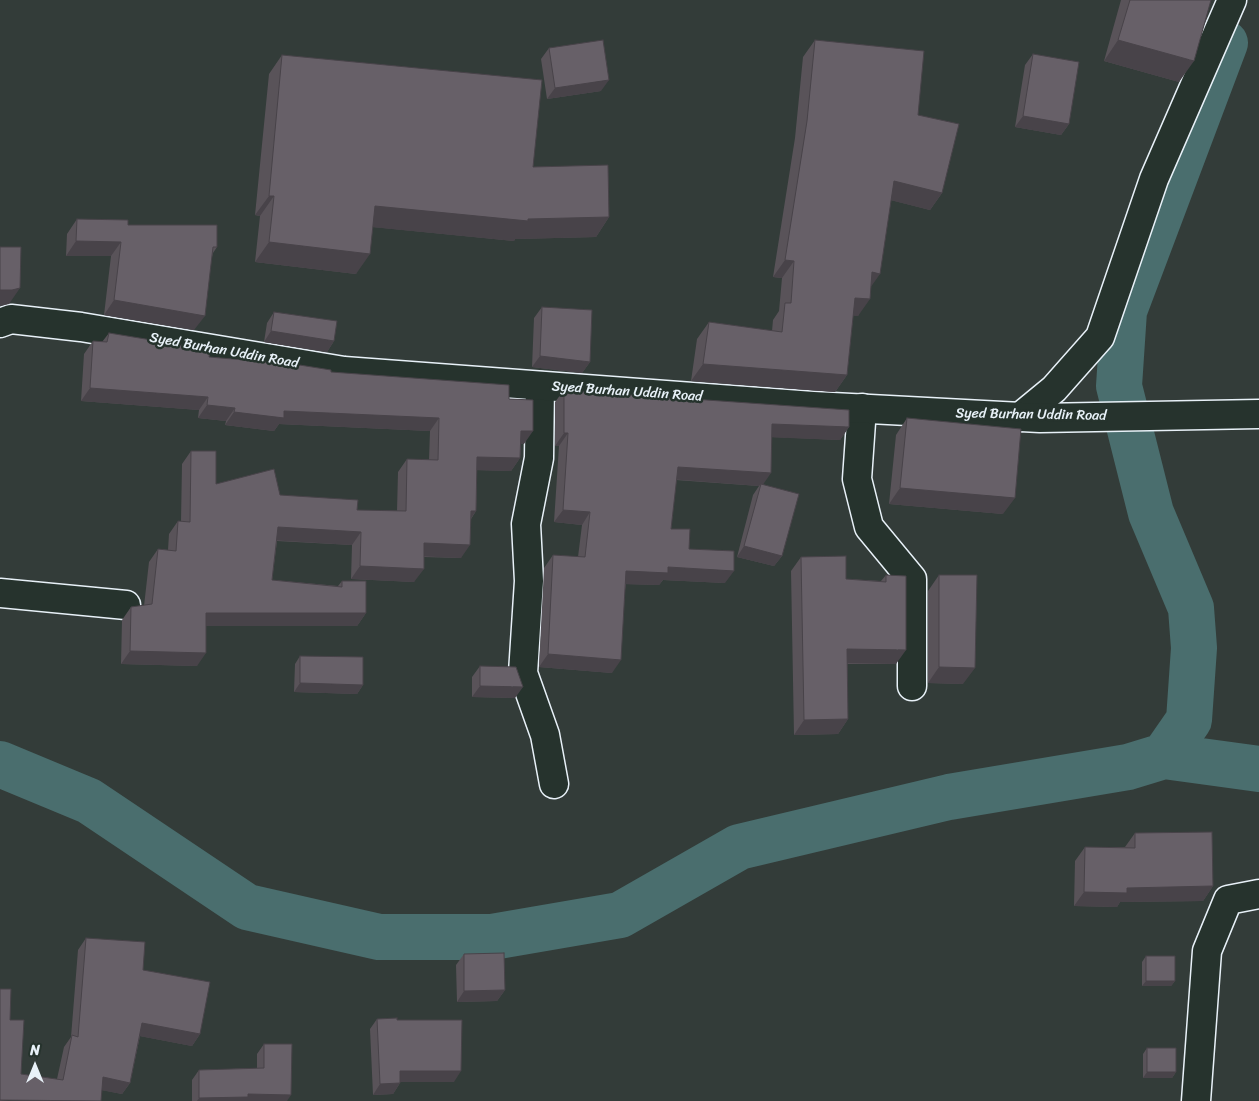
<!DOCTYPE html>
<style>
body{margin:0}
#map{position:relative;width:1259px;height:1101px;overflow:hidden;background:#333c39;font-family:Sriracha,sans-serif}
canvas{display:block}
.north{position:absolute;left:10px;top:1041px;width:50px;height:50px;-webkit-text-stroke:4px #26332d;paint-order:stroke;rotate:0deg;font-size:14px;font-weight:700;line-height:20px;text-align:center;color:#e8f1f8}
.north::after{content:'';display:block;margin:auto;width:18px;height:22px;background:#e8f1f8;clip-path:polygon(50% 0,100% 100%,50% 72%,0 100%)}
</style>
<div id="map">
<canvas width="1259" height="1101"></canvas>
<div class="north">N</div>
</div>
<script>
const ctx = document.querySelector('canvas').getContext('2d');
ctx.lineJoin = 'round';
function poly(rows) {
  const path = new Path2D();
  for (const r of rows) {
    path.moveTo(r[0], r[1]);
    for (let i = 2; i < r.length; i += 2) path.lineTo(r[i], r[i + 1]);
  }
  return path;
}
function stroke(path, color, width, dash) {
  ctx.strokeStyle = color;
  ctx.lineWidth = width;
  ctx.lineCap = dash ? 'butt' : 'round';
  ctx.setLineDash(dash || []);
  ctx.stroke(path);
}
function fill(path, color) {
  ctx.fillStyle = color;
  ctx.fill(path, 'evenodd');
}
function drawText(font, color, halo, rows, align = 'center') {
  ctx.font = font + ' Sriracha,sans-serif';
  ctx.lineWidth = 5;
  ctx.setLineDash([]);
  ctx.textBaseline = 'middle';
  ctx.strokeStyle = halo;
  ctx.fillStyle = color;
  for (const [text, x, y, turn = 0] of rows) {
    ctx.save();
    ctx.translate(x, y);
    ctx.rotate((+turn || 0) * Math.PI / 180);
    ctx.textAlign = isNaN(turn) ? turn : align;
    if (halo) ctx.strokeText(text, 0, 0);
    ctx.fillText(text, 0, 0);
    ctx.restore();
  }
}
stroke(poly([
 [1164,756,1259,769],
 [0,764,89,801,247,907,379,937,492,937,620,915,739,847,949,797,1128,767,1164,756,1189,720,1194,648,1191,608,1151,513,1119,386,1124,311,1225,43]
]), '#4a6e6e', 46);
const minor = poly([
 [540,386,539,458,526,524,529,581,523,673,545,735,554,784],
 [862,408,857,479,869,527,912,579,912,686],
 [1020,417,1054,389,1100,337,1154,179,1232,0],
 [0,593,126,605],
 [1196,1101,1207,951,1228,900,1259,894]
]);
const tertiary = poly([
 [0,323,11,319,81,327,344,371,813,406,1040,418,1259,414]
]);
stroke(minor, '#e8f1f8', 31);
stroke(tertiary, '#e8f1f8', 31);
stroke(minor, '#26332d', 28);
stroke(tertiary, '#26332d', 28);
fill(poly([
 [1121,0,1211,0,1179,82,1104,61],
 [815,40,918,115,942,193,930,210,891,200,871,286,858,316,853,315,847,375,835,392,691,381,697,339,709,322,772,331,773,320,779,311,782,278,773,277,795,138,803,57],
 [549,48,601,91,547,99,541,59],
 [1033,54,1069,124,1061,135,1015,127,1025,65],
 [282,55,533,167,609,217,596,237,515,239,514,241,373,227,356,274,255,262,260,216,255,215,269,74],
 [77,219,128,225,217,247,213,253,194,330,104,315,111,256,66,256,67,234],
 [542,307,590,362,582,373,532,367,534,318],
 [274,312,334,341,327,352,264,342,267,323],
 [109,333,209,357,266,362,268,360,331,372,509,399,524,444,521,444,520,458,511,471,477,470,476,511,471,519,461,558,424,557,414,582,351,579,352,545,277,541,272,580,338,586,342,581,366,613,357,626,206,626,197,666,121,664,122,620,131,607,144,606,149,562,158,549,168,550,169,534,178,521,181,521,182,464,191,451,216,484,280,495,357,510,397,511,398,472,407,459,429,460,430,431,279,424,274,431,225,425,226,421,198,418,199,410,81,401,84,354,93,341,102,342],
 [564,390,849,427,840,440,772,437,763,484,782,556,774,566,737,557,753,495,759,486,676,480,671,529,689,549,725,583,663,580,659,585,626,584,612,673,539,667,544,568,553,555,578,557,582,525,554,522,559,446,555,446,555,402],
 [907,418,1003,514,889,504,896,435],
 [801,557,846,579,881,581,886,575,896,664,847,664,848,719,838,734,794,735,791,571],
 [939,575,963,684,928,683,928,591],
 [300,656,363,685,357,694,294,692,295,664],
 [480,666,515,698,472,697,472,677],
 [1135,833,1213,886,1203,901,1120,902,1117,907,1074,906,1075,861,1085,847,1125,847],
 [86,938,143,970,200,1034,192,1046,140,1036,130,1083,122,1094,102,1090,0,1101,10,1020,21,1074,57,1079,64,1047,71,1037,78,950],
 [464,954,505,990,497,1001,457,1002,456,965],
 [1146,956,1175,981,1171,986,1142,986,1142,962],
 [377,1019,397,1020,454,1082,400,1082,400,1083,393,1094,373,1095,370,1029],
 [264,1044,287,1101,192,1101,192,1080,199,1070,257,1068,257,1054],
 [1147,1048,1176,1072,1172,1078,1143,1078,1143,1054]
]), '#595359');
fill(poly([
 [1118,40,1194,61,1179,82,1104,61],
 [609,80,601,91,547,99,555,88],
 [1023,116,1069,124,1061,135,1015,127],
 [894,181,942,193,930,210,882,198],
 [269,196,274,196,260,216,255,215],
 [375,206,528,219,609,217,596,237,515,239,514,241,361,226],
 [76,241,121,242,111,256,66,256],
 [269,242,370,254,356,274,255,262],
 [785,260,794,261,782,278,773,277],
 [872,272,880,274,868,291],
 [20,288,9,304,0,306,0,290],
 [855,298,870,299,858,316,843,315],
 [114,300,205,316,194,330,104,315],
 [271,331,334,341,327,352,264,342],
 [540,356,590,362,582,373,532,367],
 [703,364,847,375,835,392,691,381],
 [90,388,208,397,199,410,81,401],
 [207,405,235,408,226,421,198,418],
 [284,411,439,418,430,431,279,424,274,431,225,425,234,412],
 [772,424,849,427,840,440,763,437],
 [521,431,533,431,524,444,512,444],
 [564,433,568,433,559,446,555,446],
 [477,457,520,458,511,471,468,470],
 [678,467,771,473,762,486,761,484,759,486,669,479],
 [900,488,1015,498,1003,514,889,504],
 [563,510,590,512,582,525,554,522],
 [471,511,476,511,467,524],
 [278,527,361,532,352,545,269,540],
 [424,543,470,545,461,558,415,556],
 [744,546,782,556,774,566,737,557],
 [360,566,424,569,414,582,351,579],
 [668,567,734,571,725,583,663,580,659,585,618,584,626,571],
 [206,613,366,613,357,626,197,626],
 [847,649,906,650,896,664,837,663],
 [130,651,206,653,197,666,121,664],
 [548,654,621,660,612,673,539,667],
 [939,667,975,668,963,684,928,683],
 [300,683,363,685,357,694,294,692],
 [480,686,523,687,515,698,472,697],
 [848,719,838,734,794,735,804,720],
 [1213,886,1203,901,1120,902,1117,907,1074,906,1084,892,1127,888],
 [1146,981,1175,981,1171,986,1142,986],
 [505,990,497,1001,457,1002,464,991],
 [142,1023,200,1034,192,1046,134,1035],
 [400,1071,461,1071,454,1082,392,1082],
 [1147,1072,1176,1072,1172,1078,1143,1078],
 [103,1077,130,1083,122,1094,95,1089],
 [400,1083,393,1094,373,1095,380,1084],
 [248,1094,291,1095,287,1101,197,1101,199,1098]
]), '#484349');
const building = poly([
 [1130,0,1211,0,1194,61,1118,40,1130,0],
 [603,40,609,80,555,88,549,48,603,40],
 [815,40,924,51,918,115,959,124,942,193,894,181,880,274,872,272,870,299,855,298,847,375,703,364,709,322,782,332,785,303,791,303,794,261,785,260,807,121,815,40],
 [1033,54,1079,62,1069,124,1023,116,1033,54],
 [282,55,542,80,533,167,608,165,609,217,528,219,528,221,375,206,370,254,269,242,274,196,269,196,282,55],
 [77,219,128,220,128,225,217,225,217,247,213,247,205,316,114,300,121,242,76,241,77,219],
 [0,247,21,247,20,288,12,290,0,290,0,247],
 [542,307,592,310,590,362,540,356,542,307],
 [274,312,337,321,334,341,271,331,274,312],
 [109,333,200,348,210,351,209,357,268,362,268,360,331,370,331,372,509,385,509,399,533,400,533,431,521,431,520,458,477,457,476,511,471,511,470,545,424,543,424,569,360,566,361,532,278,527,272,580,342,587,342,581,366,581,366,613,206,613,206,653,130,651,131,607,152,604,158,549,176,551,178,521,190,522,191,451,216,451,216,484,274,469,280,495,358,500,357,510,406,511,407,459,438,460,439,418,284,411,284,418,234,412,235,408,207,405,208,397,90,388,93,341,107,342,109,333],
 [564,390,849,410,849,427,772,424,771,473,678,467,671,529,690,529,689,549,734,551,734,571,668,567,668,573,626,571,621,660,548,654,553,555,585,557,590,512,563,510,568,433,564,433,564,390],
 [907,418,1021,429,1015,498,900,488,907,418],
 [761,484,799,494,782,556,744,546,761,484],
 [846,556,846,579,886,582,886,575,906,576,906,650,847,649,848,719,804,720,801,557,846,556],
 [939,575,977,575,975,668,939,667,939,575],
 [300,656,363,657,363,685,300,683,300,656],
 [480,666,516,667,523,687,480,686,480,666],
 [1212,832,1213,886,1127,888,1127,893,1084,892,1085,847,1135,848,1135,833,1212,832],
 [86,938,145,942,143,970,210,982,200,1034,142,1023,130,1083,103,1077,101,1101,0,1100,0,989,11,989,10,1020,24,1020,21,1074,63,1080,72,1035,78,1037,86,938],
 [504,953,505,990,464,991,464,954,504,953],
 [1146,956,1175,956,1175,981,1146,981,1146,956],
 [397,1018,397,1020,462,1020,461,1071,400,1071,400,1083,380,1084,377,1019,397,1018],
 [264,1044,292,1044,291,1095,248,1094,248,1097,199,1098,199,1070,264,1068,264,1044],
 [1147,1048,1176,1048,1176,1072,1147,1072,1147,1048]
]);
fill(building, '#676068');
stroke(building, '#484349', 1);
drawText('14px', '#e8f1f8', '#26332d', [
 ["Syed Burhan Uddin Road",224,351,10],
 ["Syed Burhan Uddin Road",627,392,4],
 ["Syed Burhan Uddin Road",1031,415,1]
]);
</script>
